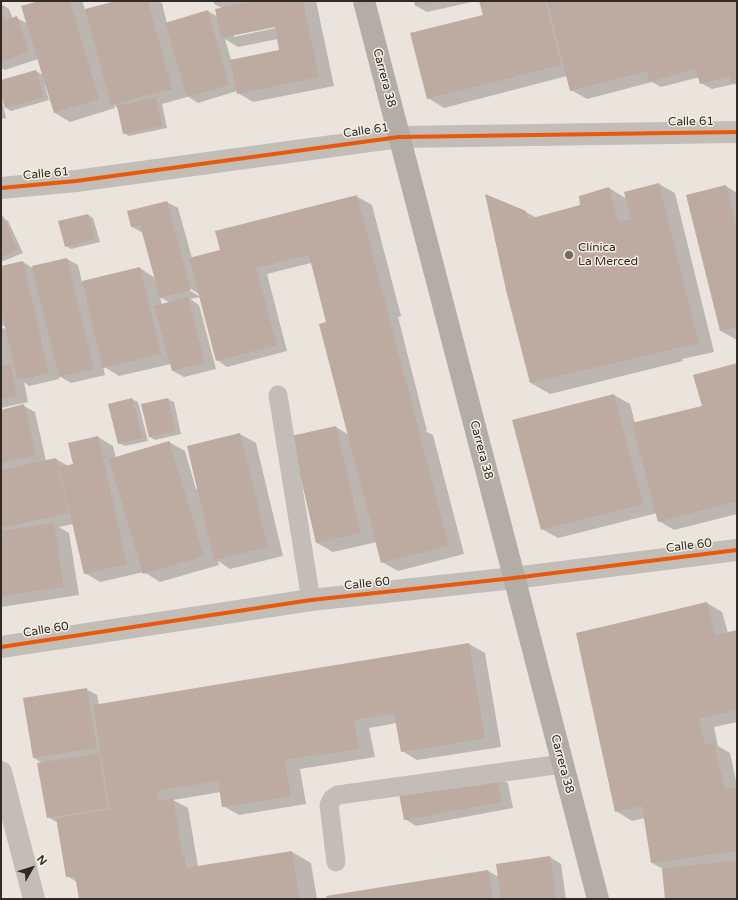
<!DOCTYPE html>
<meta charset="utf-8">
<style>
body{margin:0}
#map{position:relative;width:738px;height:900px;overflow:hidden;background:#eae4dd;font-family:"Varela Round",sans-serif}
canvas{display:block}
.frame{position:absolute;inset:0;border:2px solid #322a26;pointer-events:none}
.north{position:absolute;left:12px;top:848px;width:40px;height:40px;-webkit-text-stroke:3px #f7efe4;paint-order:stroke;rotate:51deg;font-size:11px;font-weight:700;line-height:16px;text-align:center;color:#322a26}
.north::after{content:'';display:block;margin:auto;width:14px;height:18px;background:#322a26;clip-path:polygon(50% 0,100% 100%,50% 72%,0 100%)}
</style>
<div id="map">
<canvas width="738" height="900"></canvas>
<div class="frame"></div>
<div class="north">N</div>
</div>
<script>
const ctx = document.querySelector('canvas').getContext('2d');
ctx.lineJoin = 'round';
function fill(path, color) {
  ctx.fillStyle = color;
  ctx.fill(path, 'evenodd');
}
function poly(rows) {
  const path = new Path2D();
  for (const r of rows) {
    path.moveTo(r[0], r[1]);
    for (let i = 2; i < r.length; i += 2) path.lineTo(r[i], r[i + 1]);
  }
  return path;
}
function stroke(path, color, width, dash) {
  ctx.strokeStyle = color;
  ctx.lineWidth = width;
  ctx.lineCap = dash ? 'butt' : 'round';
  ctx.setLineDash(dash || []);
  ctx.stroke(path);
}
function drawText(font, color, halo, rows, align = 'center') {
  ctx.font = font + ' "Varela Round",sans-serif';
  ctx.lineWidth = 3;
  ctx.setLineDash([]);
  ctx.textBaseline = 'middle';
  ctx.strokeStyle = halo;
  ctx.fillStyle = color;
  for (const [text, x, y, turn = 0] of rows) {
    ctx.save();
    ctx.translate(x, y);
    ctx.rotate((+turn || 0) * Math.PI / 180);
    ctx.textAlign = isNaN(turn) ? turn : align;
    if (halo) ctx.strokeText(text, 0, 0);
    ctx.fillText(text, 0, 0);
    ctx.restore();
  }
}
fill(poly([
 [43,1,80,1,83,3,85,10,120,1,158,1,162,3,167,23,208,11,218,17,222,8,214,4,214,1,316,1,334,86,253,102,238,93,237,91,198,103,186,95,187,97,162,104,167,128,129,136,124,133,118,108,114,105,115,108,70,122,55,113,46,85,45,86,49,100,11,111,6,108,3,100,2,100,6,118,1,119,1,81,36,71,43,75,38,59,5,70,1,68,1,4,9,9,13,19,17,18,28,24],
 [280,25,280,27,234,37,234,35],
 [225,39,238,47,278,39,280,51,231,60],
 [415,1,472,1,472,2,427,12,416,6],
 [480,1,737,1,737,85,734,84,712,89,701,83,700,77,661,87,652,82,587,99,571,90,567,76,444,108,428,98,484,15],
 [659,184,675,193,714,352,682,359,683,361,550,394,531,383,526,212,537,218,581,206,609,188,627,199],
 [726,186,737,193,737,340,721,331,687,196],
 [356,196,372,205,401,316,398,317,427,431,425,431,433,435,464,554,398,571,382,562,377,542,333,552,317,543,336,427,349,435,329,323,311,263,267,274,287,351,227,367,217,360,200,297,190,299,199,305,216,369,184,377,173,371,171,364,119,376,103,366,105,375,71,383,59,376,59,379,29,386,24,382,28,402,1,408,1,327,7,330,6,326,1,326,1,267,23,262,34,269,67,259,78,265,82,282,140,268,155,278,143,233,132,227,128,212,167,202,178,208,192,258,221,251],
 [188,287,199,294,199,296,187,289],
 [160,297,170,303,162,305],
 [88,215,93,218,100,242,71,249,66,246],
 [3,218,8,221,23,253,1,262,1,219],
 [737,364,737,514,674,530,659,521,657,513,558,538,542,529,614,395,630,404,635,423,703,406],
 [132,399,138,402,148,441,125,446,119,443],
 [168,399,174,402,181,434,155,440,150,437],
 [24,406,35,412,46,461,56,459,68,466,74,465,98,437,113,446,116,458,169,442,185,451,196,489,198,489,240,434,256,443,283,556,230,569,218,561,219,565,160,582,144,572,100,582,85,573,73,524,59,527,69,533,79,595,1,607,1,411],
 [707,603,722,612,728,633,737,631,737,722,714,727,718,746,730,753,737,785,737,899,666,899,663,869,652,863,645,818,632,821,616,811],
 [469,644,485,653,501,747,417,760,402,751,397,723,369,728,375,757,300,769,306,804,239,815,223,806,221,792,173,800,188,808,198,866,292,852,311,863,317,899,80,899,77,882,67,876,58,823,48,817,42,763,34,758,86,689,97,695,99,705],
 [497,777,508,783,513,808,416,826,405,819],
 [550,857,561,864,566,899,328,899,488,871,499,877]
]), '#0003');
fill(poly([
 [39,1,70,1,99,99,54,113,21,6],
 [116,1,148,1,172,89,111,105,85,9],
 [254,1,303,1,319,77,237,94,230,60,279,50,275,27,221,38,215,9],
 [414,1,435,1,436,2,415,6],
 [479,1,545,1,561,65,427,99,410,33,483,15],
 [547,1,737,1,737,82,731,83,729,76,700,84,696,69,650,82,647,71,570,91],
 [1,10,5,20,17,16,29,52,1,62],
 [208,10,229,85,187,97,165,23],
 [36,70,44,97,5,108,1,96,1,80],
 [156,97,162,126,123,134,117,106],
 [659,183,699,343,530,383,506,290,485,194,526,211,529,219,580,205,579,196,609,187,618,221,631,219,624,192],
 [726,185,737,228,737,327,720,331,686,195],
 [357,195,449,546,381,563,319,324,326,322,309,255,256,268,277,345,216,361,189,258,220,250,215,231],
 [167,201,191,290,160,298,140,225,131,227,127,211],
 [88,214,95,239,65,247,58,221],
 [3,216,18,250,1,257,1,217],
 [67,258,94,369,59,377,32,266],
 [23,261,49,373,17,380,1,309,1,266],
 [140,267,161,354,103,368,82,281],
 [188,297,205,363,172,371,154,306],
 [737,363,737,501,658,522,632,423,702,406,693,375],
 [11,364,17,396,1,400,1,366],
 [614,394,643,504,541,530,512,420],
 [132,398,143,438,118,444,108,404],
 [168,398,176,431,149,437,141,404],
 [24,404,36,455,1,463,1,410],
 [336,426,361,533,316,543,291,436],
 [240,433,268,547,214,560,187,446],
 [98,436,127,564,84,574,59,467,73,464,68,443],
 [169,441,204,556,143,574,109,459],
 [56,458,69,513,1,528,1,470],
 [54,523,64,587,1,596,1,531],
 [707,602,715,635,737,630,737,710,699,719,705,745,714,742,725,789,737,787,737,851,651,863,642,806,615,812,576,633],
 [469,643,485,738,401,752,394,713,354,720,359,749,285,760,291,796,222,807,218,781,157,791,158,801,173,798,183,858,185,857,186,868,292,851,300,899,79,899,75,876,66,877,56,818,110,809,93,705],
 [87,688,97,748,33,758,23,698],
 [99,753,108,808,47,818,37,763],
 [497,776,502,802,404,820,399,794],
 [550,856,556,899,501,899,496,864],
 [737,860,737,899,665,899,662,869],
 [488,870,493,899,327,899,326,896]
]), '#bdaaa0');
stroke(poly([
 [278,395,311,600],
 [336,862,329,805,332,799,338,795,562,764]
]), '#c2bdb7', 19);
stroke(poly([
 [1,647,311,600,514,578,737,550],
 [1,772,34,899]
]), '#c2bdb7', 22);
stroke(poly([
 [1,188,76,181,399,137,737,132]
]), '#c2bdb7', 22);
stroke(poly([
 [364,1,598,899]
]), '#b3ada7', 22);
stroke(poly([
 [1,188,76,181,399,137,737,132],
 [1,647,311,600,514,578,737,550]
]), '#e8590c', 4);
for (const [x, y, r, color] of [
 [569,255,5,"#726b66"]
]) {
  const dot = new Path2D();
  dot.arc(x, y, r, 0, 2 * Math.PI);
  ctx.fillStyle = color;
  ctx.fill(dot);
  stroke(dot, '#f7efe4', 1.5);
}
drawText('12px', '#322a26', '#f7efe4', [
 ["Carrera 38",384,78,75],
 ["Calle 61",691,122,-1],
 ["Calle 61",366,131,-8],
 ["Calle 61",46,174,-5],
 ["Carrera 38",481,450,75],
 ["Calle 60",689,546,-7],
 ["Calle 60",367,584,-6],
 ["Calle 60",46,630,-9],
 ["Carrera 38",562,764,75]
]);
drawText('12px', '#322a26', '#f7efe4', [
 ["Clínica",578,248],
 ["La Merced",578,262]
], 'left');
</script>
